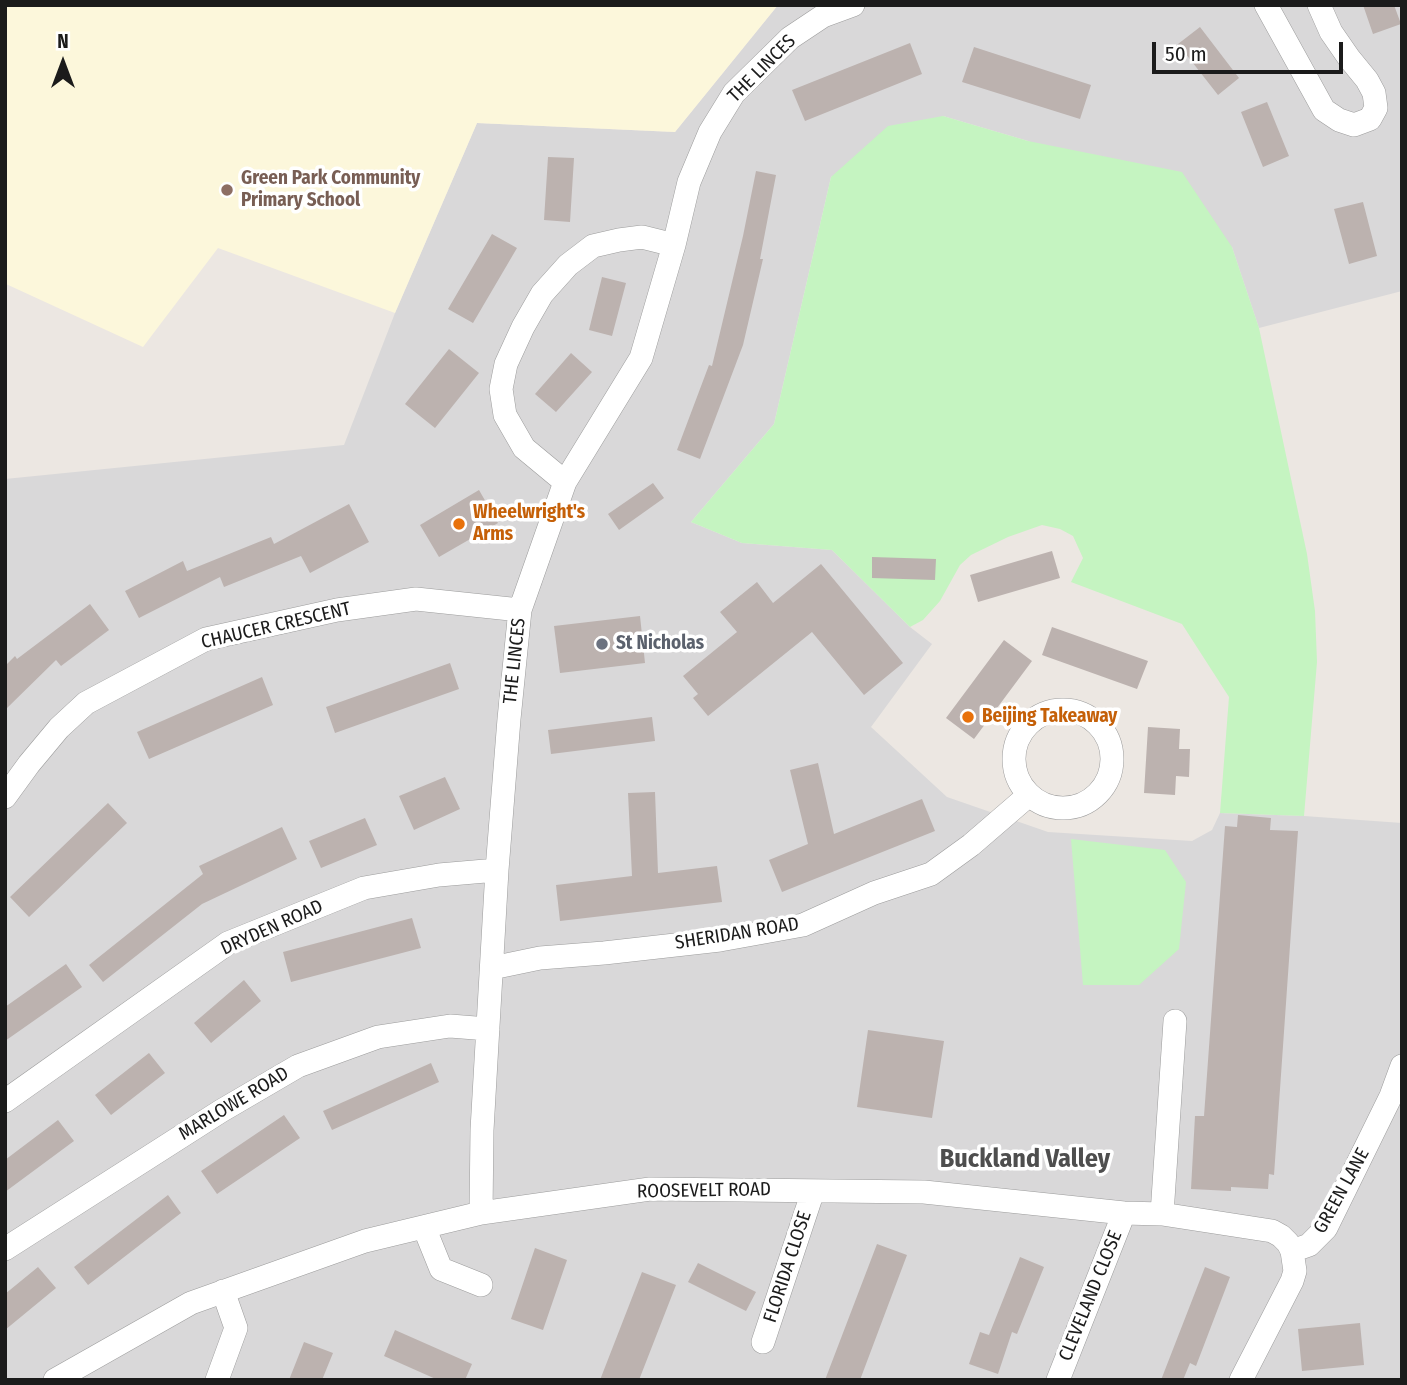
<!DOCTYPE html>
<style>
body{margin:0}
#map{position:relative;width:1407px;height:1385px;overflow:hidden;background:#ece7e2;font-family:"Fira Sans Condensed",sans-serif}
canvas{display:block}
.frame{position:absolute;inset:0;border:7px solid #1b1b1b;pointer-events:none}
.north{position:absolute;left:28px;top:28px;width:70px;height:70px;-webkit-text-stroke:5px #fff;paint-order:stroke;rotate:0deg;font-size:19px;font-weight:700;line-height:28px;text-align:center;color:#1b1b1b}
.north::after{content:'';display:block;margin:auto;width:24px;height:32px;background:#1b1b1b;clip-path:polygon(50% 0,100% 100%,50% 72%,0 100%)}
.scale{position:absolute;left:1152px;top:42px;width:191px;height:32px;box-sizing:border-box;border:4px solid #1b1b1b;border-top:0;padding-left:9px;font-size:21px;line-height:24px;white-space:nowrap;color:#1b1b1b;-webkit-text-stroke:5px #fff;paint-order:stroke}
</style>
<div id="map">
<canvas width="1407" height="1385"></canvas>
<div class="frame"></div>
<div class="north">N</div>
<div class="scale">50 m</div>
</div>
<script>
const ctx = document.querySelector('canvas').getContext('2d');
ctx.lineJoin = 'round';
function fill(path, color) {
  ctx.fillStyle = color;
  ctx.fill(path, 'evenodd');
}
function poly(rows) {
  const path = new Path2D();
  for (const r of rows) {
    if (r.length === 3) {
      path.moveTo(r[0] + r[2], r[1]);
      path.arc(r[0], r[1], r[2], 0, 2 * Math.PI);
      continue;
    }
    path.moveTo(r[0], r[1]);
    for (let i = 2; i < r.length; i += 2) path.lineTo(r[i], r[i + 1]);
  }
  return path;
}
function stroke(path, color, width, dash) {
  ctx.strokeStyle = color;
  ctx.lineWidth = width;
  ctx.lineCap = dash ? 'butt' : 'round';
  ctx.setLineDash(dash || []);
  ctx.stroke(path);
}
function drawText(font, color, halo, rows, align = 'center') {
  ctx.font = font + ' "Fira Sans Condensed",sans-serif';
  ctx.lineWidth = 7;
  ctx.setLineDash([]);
  ctx.textBaseline = 'middle';
  ctx.strokeStyle = halo;
  ctx.fillStyle = color;
  for (const [text, x, y, turn = 0] of rows) {
    ctx.save();
    ctx.translate(x, y);
    ctx.rotate((+turn || 0) * Math.PI / 180);
    ctx.textAlign = isNaN(turn) ? turn : align;
    if (halo) ctx.strokeText(text, 0, 0);
    ctx.fillText(text, 0, 0);
    ctx.restore();
  }
}
fill(poly([
 [778,5,1402,5,1402,291,1259,328,1232,247,1028,141,943,116,831,177,774,424,691,522,742,543,832,550,910,627,932,644,871,727,947,797,1048,832,1192,841,1212,830,1220,813,1304,816,1402,823,1402,1380,5,1380,5,479,344,445,395,313,477,123,675,132]
]), '#d9d8d9');
fill(poly([
 [5,5,778,5,675,132,477,123,395,313,218,248,143,347,6,284]
]), '#fcf7db');
fill(poly([
 [943,116,1028,141,1182,172,1232,247,1259,328,1307,554,1315,611,1317,662,1304,816,1220,813,1229,697,1182,624,1071,582,1083,558,1073,536,1060,529,1042,525,1008,537,971,555,960,565,940,601,923,620,910,627,832,550,742,543,691,522,774,424,831,177,888,126],
 [1071,839,1165,850,1186,882,1179,949,1139,985,1083,985]
]), '#c5f4c1');
fill(poly([
 [1363,5,1394,5,1401,24,1373,34],
 [1200,27,1239,78,1218,95,1178,44],
 [910,43,922,74,805,121,792,90],
 [974,47,1091,85,1080,119,962,82],
 [1267,102,1289,156,1263,167,1241,112],
 [548,157,574,158,570,222,544,220],
 [756,171,776,175,760,259,763,259,743,345,700,459,677,450,709,365,712,366,743,236],
 [1363,202,1377,256,1349,264,1334,209],
 [492,234,517,248,473,323,448,309],
 [602,277,626,283,612,336,589,330],
 [449,349,479,373,435,428,405,404],
 [571,353,592,372,556,412,535,394],
 [653,483,664,498,619,530,608,514],
 [479,490,498,523,439,557,420,525],
 [349,504,369,542,310,573,301,556,224,587,220,577,139,618,125,591,183,561,187,571,271,537,274,544],
 [1052,551,1060,578,978,602,970,575],
 [872,557,936,559,935,580,872,578],
 [821,564,903,663,864,695,812,632,708,716,693,698,698,694,683,676,737,632,720,612,757,582,773,603],
 [90,604,109,630,61,666,56,660,5,710,5,666,15,656,17,659],
 [640,616,645,663,560,673,554,626],
 [1052,627,1148,661,1137,689,1042,655],
 [1004,640,1032,661,974,739,946,718],
 [450,663,459,689,335,733,326,707],
 [262,677,273,705,149,759,137,732],
 [652,717,655,741,551,754,548,730],
 [1148,727,1180,729,1179,749,1190,749,1189,777,1176,776,1175,795,1144,793],
 [818,763,834,834,922,799,935,831,782,892,769,860,808,844,790,770],
 [445,777,460,809,414,830,399,796],
 [655,792,658,873,717,866,722,902,560,921,556,885,632,876,628,793],
 [108,803,127,823,29,917,10,897],
 [1238,815,1271,818,1270,830,1298,831,1274,1175,1269,1174,1268,1189,1231,1187,1231,1191,1191,1189,1195,1116,1204,1116,1225,826,1237,827],
 [365,818,377,845,321,868,309,841],
 [282,827,297,859,202,904,103,982,89,965,203,874,199,866],
 [412,918,421,948,291,982,283,952],
 [66,964,82,987,5,1041,5,1007],
 [244,980,261,1001,211,1043,194,1023],
 [868,1030,944,1041,932,1118,857,1107],
 [149,1053,165,1073,111,1115,95,1095],
 [431,1063,439,1082,332,1130,323,1111],
 [284,1115,300,1138,217,1194,201,1171],
 [58,1120,74,1141,5,1192,5,1160],
 [168,1195,181,1213,88,1285,74,1267],
 [877,1244,907,1255,860,1380,825,1380],
 [535,1248,567,1260,543,1330,511,1319],
 [1020,1257,1044,1267,1017,1334,1012,1332,998,1374,969,1364,980,1332,989,1335],
 [698,1263,756,1292,746,1311,688,1282],
 [38,1267,56,1288,5,1330,5,1294],
 [1205,1267,1230,1277,1196,1366,1190,1363,1183,1380,1161,1380],
 [642,1272,676,1285,639,1380,600,1380],
 [1360,1323,1364,1365,1302,1371,1298,1329],
 [395,1330,472,1364,465,1380,438,1380,384,1356],
 [304,1342,333,1353,322,1380,289,1380]
]), '#bcb2af');
const street = poly([
 [1266,5,1324,110,1339,120,1354,125,1370,119,1376,108,1374,93,1367,80,1349,58,1331,32,1319,5],
 [565,482,524,448,505,415,501,389,506,364,523,327,542,294,568,265,593,246,619,240,642,237,674,245],
 [1063,759,49],
 [5,797,29,764,59,728,86,703,206,639,337,610,416,599,520,610],
 [492,968,540,958,604,953,720,940,803,925,874,893,931,874,971,845,1029,795],
 [5,1101,228,943,364,888,439,875,497,870],
 [481,1213,482,1130,497,870,509,719,520,610,565,482,641,358,674,245,689,182,710,132,734,93,790,38,823,16,853,5],
 [1162,1214,1175,1021],
 [424,1227,441,1269,481,1285],
 [5,1249,221,1111,298,1066,378,1037,450,1026,488,1029],
 [1292,1251,1309,1245,1326,1228,1391,1096,1402,1066],
 [763,1342,813,1191],
 [55,1380,191,1303,365,1241,481,1213,650,1189,924,1192,1124,1213,1162,1214,1272,1231,1281,1236,1288,1243,1292,1251,1295,1271,1292,1281,1241,1380],
 [217,1380,236,1328,223,1291],
 [1058,1380,1124,1213]
]);
stroke(street, '#9c9c9c', 24);
stroke(street, '#fff', 23);
for (const [x, y, r, color] of [
 [227,190,7,"#8d6e63"],
 [459,524,7,"#e8710a"],
 [602,644,7,"#6b7280"],
 [968,717,7,"#e8710a"]
]) {
  const dot = new Path2D();
  dot.arc(x, y, r, 0, 2 * Math.PI);
  ctx.fillStyle = color;
  ctx.fill(dot);
  stroke(dot, '#fff', 2.5);
}
drawText('19px', '#1b1b1b', '#fff', [
 ["THE LINCES",762,69,-45],
 ["CHAUCER CRESCENT",276,626,-13],
 ["THE LINCES",515,661,-84],
 ["DRYDEN ROAD",272,928,-24],
 ["SHERIDAN ROAD",737,934,-9],
 ["MARLOWE ROAD",234,1104,-31],
 ["ROOSEVELT ROAD",704,1191,-1],
 ["GREEN LANE",1342,1191,-61],
 ["FLORIDA CLOSE",788,1267,-72],
 ["CLEVELAND CLOSE",1091,1296,-68]
]);
drawText('bold 19px', '#785e54', '#fff', [
 ["Green Park Community",241,179],
 ["Primary School",241,201]
], 'left');
drawText('bold 19px', '#c56008', '#fff', [
 ["Wheelwright's",473,513],
 ["Arms",473,535],
 ["Beijing Takeaway",982,717]
], 'left');
drawText('bold 19px', '#5b616d', '#fff', [
 ["St Nicholas",616,644]
], 'left');
drawText('bold 26px', '#4e4e4e', '#fff', [
 ["Buckland Valley",1025,1160]
]);
</script>
